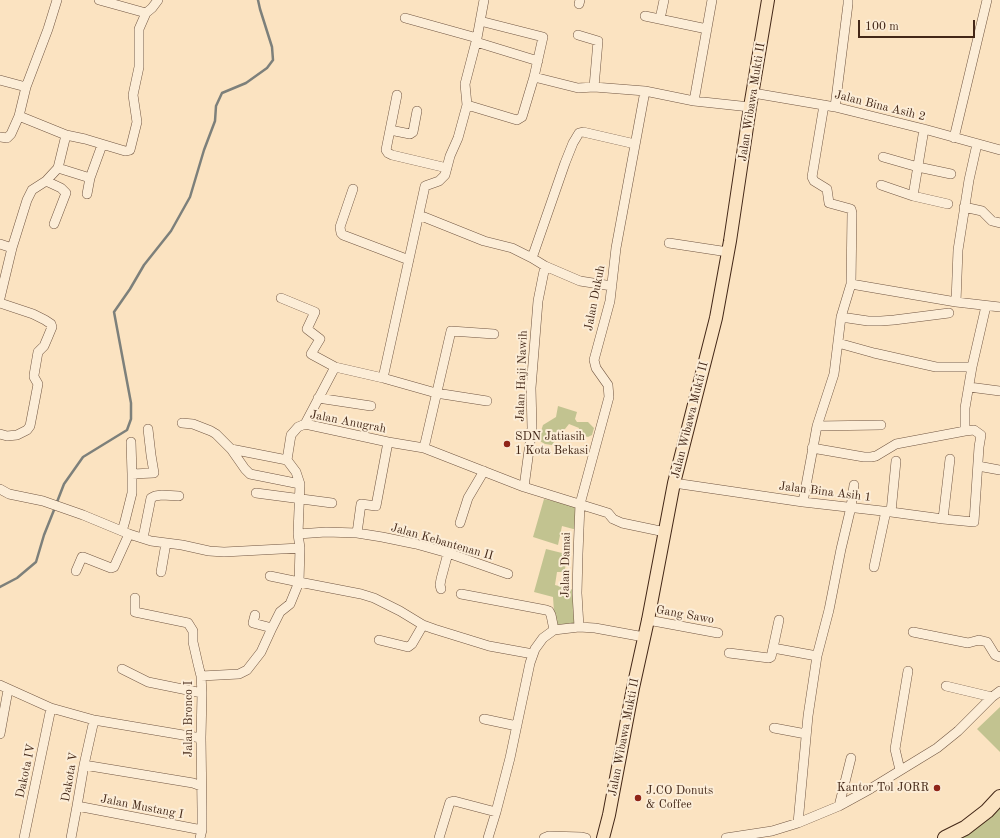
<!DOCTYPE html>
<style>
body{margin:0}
#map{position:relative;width:1000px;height:838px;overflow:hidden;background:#fbe3c1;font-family:"Old Standard TT",serif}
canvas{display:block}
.scale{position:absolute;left:858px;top:20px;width:117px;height:18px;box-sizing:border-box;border:2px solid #432717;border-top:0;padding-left:5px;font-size:12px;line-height:14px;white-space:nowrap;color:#432717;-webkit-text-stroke:3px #fcedd7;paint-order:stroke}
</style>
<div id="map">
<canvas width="1000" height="838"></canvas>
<div class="scale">100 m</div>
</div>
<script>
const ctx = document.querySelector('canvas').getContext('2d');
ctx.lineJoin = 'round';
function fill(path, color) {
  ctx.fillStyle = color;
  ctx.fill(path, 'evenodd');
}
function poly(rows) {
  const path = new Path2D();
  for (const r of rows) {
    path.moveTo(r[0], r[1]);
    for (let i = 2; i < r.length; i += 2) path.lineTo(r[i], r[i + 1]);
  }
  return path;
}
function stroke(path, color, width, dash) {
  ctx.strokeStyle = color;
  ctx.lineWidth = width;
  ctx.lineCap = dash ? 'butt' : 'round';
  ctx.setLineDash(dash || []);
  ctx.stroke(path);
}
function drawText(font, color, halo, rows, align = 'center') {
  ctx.font = font + ' "Old Standard TT",serif';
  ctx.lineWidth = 4;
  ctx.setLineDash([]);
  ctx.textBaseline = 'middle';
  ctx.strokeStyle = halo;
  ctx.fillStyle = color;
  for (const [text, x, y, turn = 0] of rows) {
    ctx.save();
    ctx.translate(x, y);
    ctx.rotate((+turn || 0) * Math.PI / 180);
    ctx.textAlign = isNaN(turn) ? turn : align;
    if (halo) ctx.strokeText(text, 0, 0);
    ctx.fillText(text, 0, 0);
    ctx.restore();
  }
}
fill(poly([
 [558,406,577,412,575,419,577,422,588,422,594,428,592,435,588,437,578,434,579,428,569,424,565,429,559,431,558,439,554,442,552,445,545,444,538,440,543,425,556,417],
 [544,499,578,506,577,530,562,526,558,545,533,537],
 [546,549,566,554,565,572,557,572,555,585,574,590,576,624,555,626,553,597,534,592],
 [1000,707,1000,752,977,729],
 [1000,807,1000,838,960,838]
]), '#c2c390');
stroke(poly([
 [57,502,64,484,83,457,127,430,131,419,131,403,114,312,130,289,144,265,171,231,190,197,204,150,215,121,216,106,222,93,246,83,267,68,273,60,272,47,260,9,258,0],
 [0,587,17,578,36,562,44,535,54,510]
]), '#7d807b', 2.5);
const minor = poly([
 [99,0,146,13,152,8,158,0],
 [579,4,580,0],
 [645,16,707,29],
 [405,18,477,38],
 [660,19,664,0],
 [480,21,543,37,534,77],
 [578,35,598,41,594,87],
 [476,42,538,61],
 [0,80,26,87],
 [753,93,835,107,924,129,1000,150],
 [397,95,386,150,388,153,392,155,447,168],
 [694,101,712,0],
 [467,105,517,120,522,117,534,77,578,88,594,87,645,91,694,101,750,107],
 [835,107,848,4,848,0],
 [390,130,410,134,413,132,417,111],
 [66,135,85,139,125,151,130,150,137,122,133,95,139,67,139,29,146,13],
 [0,137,7,138,11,134,19,116],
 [954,138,987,0],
 [883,157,918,167,951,174],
 [58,168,90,178],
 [46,181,61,188,66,193,54,224],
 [881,185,913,196,948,204],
 [353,189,340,227,341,233,343,235,409,260],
 [87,194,90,178,102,145],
 [913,196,924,129],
 [964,207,982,211,992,221,1000,223],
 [419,215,484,241,512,248,532,258,545,266,580,281,612,286],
 [669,243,728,252],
 [0,244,12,248],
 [532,258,565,163,573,143,579,133,583,132,635,144],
 [851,284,956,302,1000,307],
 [0,298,12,248,27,200,32,190,46,181,58,168,66,135,19,116,26,87,48,29,57,0],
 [281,298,315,312,307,329,320,339,311,354,335,367],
 [956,302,958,250,969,180,977,144],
 [0,303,33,314,45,320,51,324,52,327,47,339,44,346,38,352,34,375,34,377,38,384,30,426,27,430,17,435,7,436,0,434],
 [841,317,868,321,881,321,894,320,949,313],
 [838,343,874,353,936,367,972,367],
 [383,378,436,393,487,401],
 [969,387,1000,391],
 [318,398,371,406],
 [182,423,193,424,211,431,216,434,231,449,287,460],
 [305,424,335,367,383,378,425,186,439,181,445,175,450,156,458,138,467,105,465,84,477,38,484,0],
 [817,426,881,425],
 [965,431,965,408,972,367,986,306],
 [131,442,132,474],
 [424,448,451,331,494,334],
 [231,449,245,469,250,474,300,484],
 [978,466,1000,470],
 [674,483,803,502,891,512,943,519,974,522,979,447,981,435,974,430,965,431,896,444,876,456,871,457,864,457,812,448],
 [524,487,532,428,531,388,538,301,545,266],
 [0,489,9,494,43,501,83,515,129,534,151,541,182,545,209,551,224,552,300,548],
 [256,493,332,503],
 [803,502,817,426,834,374,841,317,851,284,852,213,851,209,829,203,827,189,814,181,812,177,824,105],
 [891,512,896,461],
 [943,519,950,459],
 [460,523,468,498,484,471],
 [122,531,125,521,132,493,132,474,154,473,151,455,148,429],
 [357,533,361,504,376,506,388,442],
 [298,534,326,532,357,533,382,537,416,544,448,553,508,574],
 [143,538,151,498,155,496,162,495,179,496],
 [874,567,886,511],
 [76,571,82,557,83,557,111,568,114,567,129,534],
 [161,572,166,543],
 [270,576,299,582,361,594,374,598,400,611,423,625,434,629,489,646,533,654],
 [441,589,440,585,441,579,448,553],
 [461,594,546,610,549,611,551,615,554,630],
 [135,598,135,612,188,623,193,631,193,642,198,664,201,676,202,693,201,738,202,810,202,830,200,838],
 [255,615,253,623,272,628],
 [648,620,718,633],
 [579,627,577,593,578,554,580,504,609,397,608,385,596,368,594,360,610,301,616,248,645,91],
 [913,632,968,643,979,640,987,642,995,655,1000,657],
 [379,640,408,647,412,644,423,625],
 [773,648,817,656],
 [729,653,769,658,771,657,773,648,779,620],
 [122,669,148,682,202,693],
 [201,676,239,674,247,670,261,652,272,628,280,612,290,604,299,582,300,548,298,534,300,484,296,472,287,460,291,435,298,427,305,424,388,442,424,448,524,487,608,513,613,519,622,523,665,532],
 [0,685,51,708,94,720,201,738],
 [946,686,992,697],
 [484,719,517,726],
 [774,728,806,734],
 [0,734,8,690],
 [84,765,193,783,201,786],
 [900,770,895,749,908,671],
 [77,806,202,830],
 [839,806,851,758],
 [798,823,808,716,817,656,829,610,841,549,851,507,854,485],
 [24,838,51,708],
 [71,838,77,806,84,765,94,720],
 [439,838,450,802,454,801,496,812],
 [488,838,496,812,510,758,530,663,535,649,543,638,554,630,579,627,595,628,644,637],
 [544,838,549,836,582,837,586,838],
 [726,838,772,831,798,823,839,806,870,789,937,748,958,731,992,697,1000,691]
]);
const major = poly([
 [603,838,609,815,633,688,648,620,674,483,716,318,730,241,750,107,768,0]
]);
const highway = poly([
 [945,838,965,828,987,811,1000,797]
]);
stroke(minor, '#715642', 10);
stroke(major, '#432717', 14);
stroke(highway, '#432717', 16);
stroke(minor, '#fcedd7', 9);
stroke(major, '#fbe3c1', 12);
stroke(highway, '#fbe3c1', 14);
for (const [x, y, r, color] of [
 [507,444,4,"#8f2418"],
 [937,788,4,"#8f2418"],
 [638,798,4,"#8f2418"]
]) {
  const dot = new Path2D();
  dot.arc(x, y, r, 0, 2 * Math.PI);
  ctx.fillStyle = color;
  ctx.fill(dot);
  stroke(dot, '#fcedd7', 1.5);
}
drawText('12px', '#432717', '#fcedd7', [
 ["Jalan Wibawa Mukti II",752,102,-81],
 ["Jalan Bina Asih 2",880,106,14],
 ["Jalan Dukuh",595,298,-79],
 ["Jalan Haji Nawih",522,376,-88],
 ["Jalan Wibawa Mukti II",690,420,-76],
 ["Jalan Anugrah",348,422,11],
 ["Jalan Bina Asih 1",825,492,7],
 ["Jalan Kebantenan II",442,542,16],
 ["Jalan Damai",566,565,-89],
 ["Gang Sawo",685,615,10],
 ["Jalan Bronco I",189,719,-90],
 ["Jalan Wibawa Mukti II",624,737,-79],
 ["Dakota IV",26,771,-78],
 ["Dakota V",70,777,-80],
 ["Jalan Mustang I",142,807,11]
]);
drawText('12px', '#432717', '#fcedd7', [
 ["SDN Jatiasih",515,437],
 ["1 Kota Bekasi",515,451],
 ["Kantor Tol JORR",929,788,"right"],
 ["J.CO Donuts",646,791],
 ["& Coffee",646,805]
], 'left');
</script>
